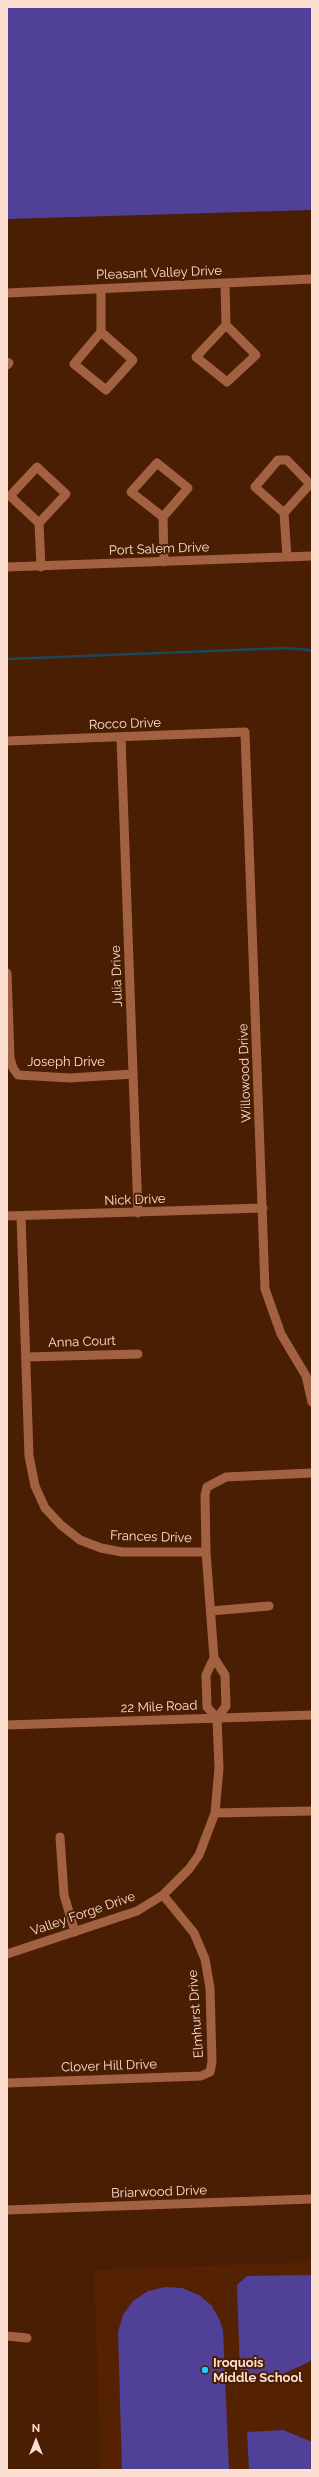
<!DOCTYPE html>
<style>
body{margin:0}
#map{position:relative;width:319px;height:2477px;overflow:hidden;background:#4a1e03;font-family:Raleway,sans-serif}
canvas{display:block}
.frame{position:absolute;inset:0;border:8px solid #fddfd1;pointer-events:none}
.north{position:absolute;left:16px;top:2421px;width:40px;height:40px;-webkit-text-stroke:3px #4a1e03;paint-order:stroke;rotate:0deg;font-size:11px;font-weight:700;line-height:16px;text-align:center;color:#fddfd1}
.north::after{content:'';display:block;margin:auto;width:14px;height:18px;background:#fddfd1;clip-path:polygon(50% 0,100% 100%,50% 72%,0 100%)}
</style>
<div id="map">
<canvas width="319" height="2477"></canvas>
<div class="frame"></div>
<div class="north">N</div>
</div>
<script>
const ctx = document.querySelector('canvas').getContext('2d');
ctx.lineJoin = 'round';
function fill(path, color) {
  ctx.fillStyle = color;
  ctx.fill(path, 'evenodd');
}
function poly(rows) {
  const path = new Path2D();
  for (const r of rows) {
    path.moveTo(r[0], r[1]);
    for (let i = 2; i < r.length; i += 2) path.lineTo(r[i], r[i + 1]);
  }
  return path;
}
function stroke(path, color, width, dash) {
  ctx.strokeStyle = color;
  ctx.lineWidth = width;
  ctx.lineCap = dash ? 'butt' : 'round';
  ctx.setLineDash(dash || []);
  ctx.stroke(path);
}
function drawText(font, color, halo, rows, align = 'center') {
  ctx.font = font + ' Raleway,sans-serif';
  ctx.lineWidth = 4;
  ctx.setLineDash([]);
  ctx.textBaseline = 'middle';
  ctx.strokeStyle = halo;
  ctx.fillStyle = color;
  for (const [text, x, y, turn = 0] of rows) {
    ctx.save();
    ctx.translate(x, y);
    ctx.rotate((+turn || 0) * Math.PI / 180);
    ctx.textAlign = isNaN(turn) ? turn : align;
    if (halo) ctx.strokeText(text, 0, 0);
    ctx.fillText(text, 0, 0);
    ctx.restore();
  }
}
fill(poly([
 [312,2262,312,2470,101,2470,94,2270]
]), '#542203');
fill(poly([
 [7,7,312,7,312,210,7,219],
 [312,2275,312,2358,309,2362,283,2374,240,2374,237,2285,247,2276],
 [165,2287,182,2288,199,2295,212,2306,220,2321,223,2330,229,2470,122,2470,118,2332,123,2315,133,2301,148,2291],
 [283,2430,312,2442,312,2470,249,2470,247,2432]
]), '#504097');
stroke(poly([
 [7,659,287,648,309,650,312,652]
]), '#18485b', 2.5);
stroke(poly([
 [225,284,226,325,196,357,227,382,256,355,226,325],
 [101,289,101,332,74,364,106,390,133,360,101,332],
 [7,293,312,279],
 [7,362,9,363,7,365],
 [284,513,310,484,287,460,278,460,255,487,284,513,287,557],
 [163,517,188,488,157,463,131,492,163,517,164,562],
 [39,523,66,494,37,467,10,496,39,523,41,567],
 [7,567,312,556],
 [121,738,138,1213],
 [7,741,245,732,265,1289,281,1334,306,1376,312,1402],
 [7,973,10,1058,13,1068,18,1075,70,1078,133,1074],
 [7,1216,263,1208],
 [21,1216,29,1456,35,1486,45,1508,61,1525,80,1540,101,1548,122,1552,206,1552],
 [26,1357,138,1354],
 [211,1611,269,1606],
 [214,1658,206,1675,207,1707,217,1718],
 [7,1725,312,1715],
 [215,1813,312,1811],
 [60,1837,64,1895,75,1932],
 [7,1954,137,1911,163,1895,189,1869,199,1855,215,1813,219,1768,217,1718,226,1706,225,1675,214,1658,206,1552,205,1495,207,1487,226,1477,312,1473],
 [7,2083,201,2076,210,2072,212,2062,210,1988,205,1959,194,1933,163,1895],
 [7,2210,312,2199],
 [7,2336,27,2338]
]), '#a26241', 9);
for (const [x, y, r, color] of [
 [205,2370,4,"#29c8ff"]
]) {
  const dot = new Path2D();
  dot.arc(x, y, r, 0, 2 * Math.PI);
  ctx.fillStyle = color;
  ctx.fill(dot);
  stroke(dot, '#4a1e03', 1.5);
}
drawText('13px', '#fddfd1', '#4a1e03', [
 ["Pleasant Valley Drive",159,273,-2],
 ["Port Salem Drive",159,549,-2],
 ["Rocco Drive",125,724,-2],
 ["Julia Drive",117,976,-92],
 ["Joseph Drive",66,1062],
 ["Willowood Drive",245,1073,-92],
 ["Nick Drive",135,1200,-2],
 ["Anna Court",82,1342,-2],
 ["Frances Drive",151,1537,2],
 ["22 Mile Road",159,1707,-2],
 ["Valley Forge Drive",83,1914,-19],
 ["Elmhurst Drive",196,2014,-94],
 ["Clover Hill Drive",109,2066,-2],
 ["Briarwood Drive",159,2192,-2]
]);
drawText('bold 13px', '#fddfd1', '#4a1e03', [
 ["Iroquois",213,2363],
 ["Middle School",213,2378]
], 'left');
</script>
